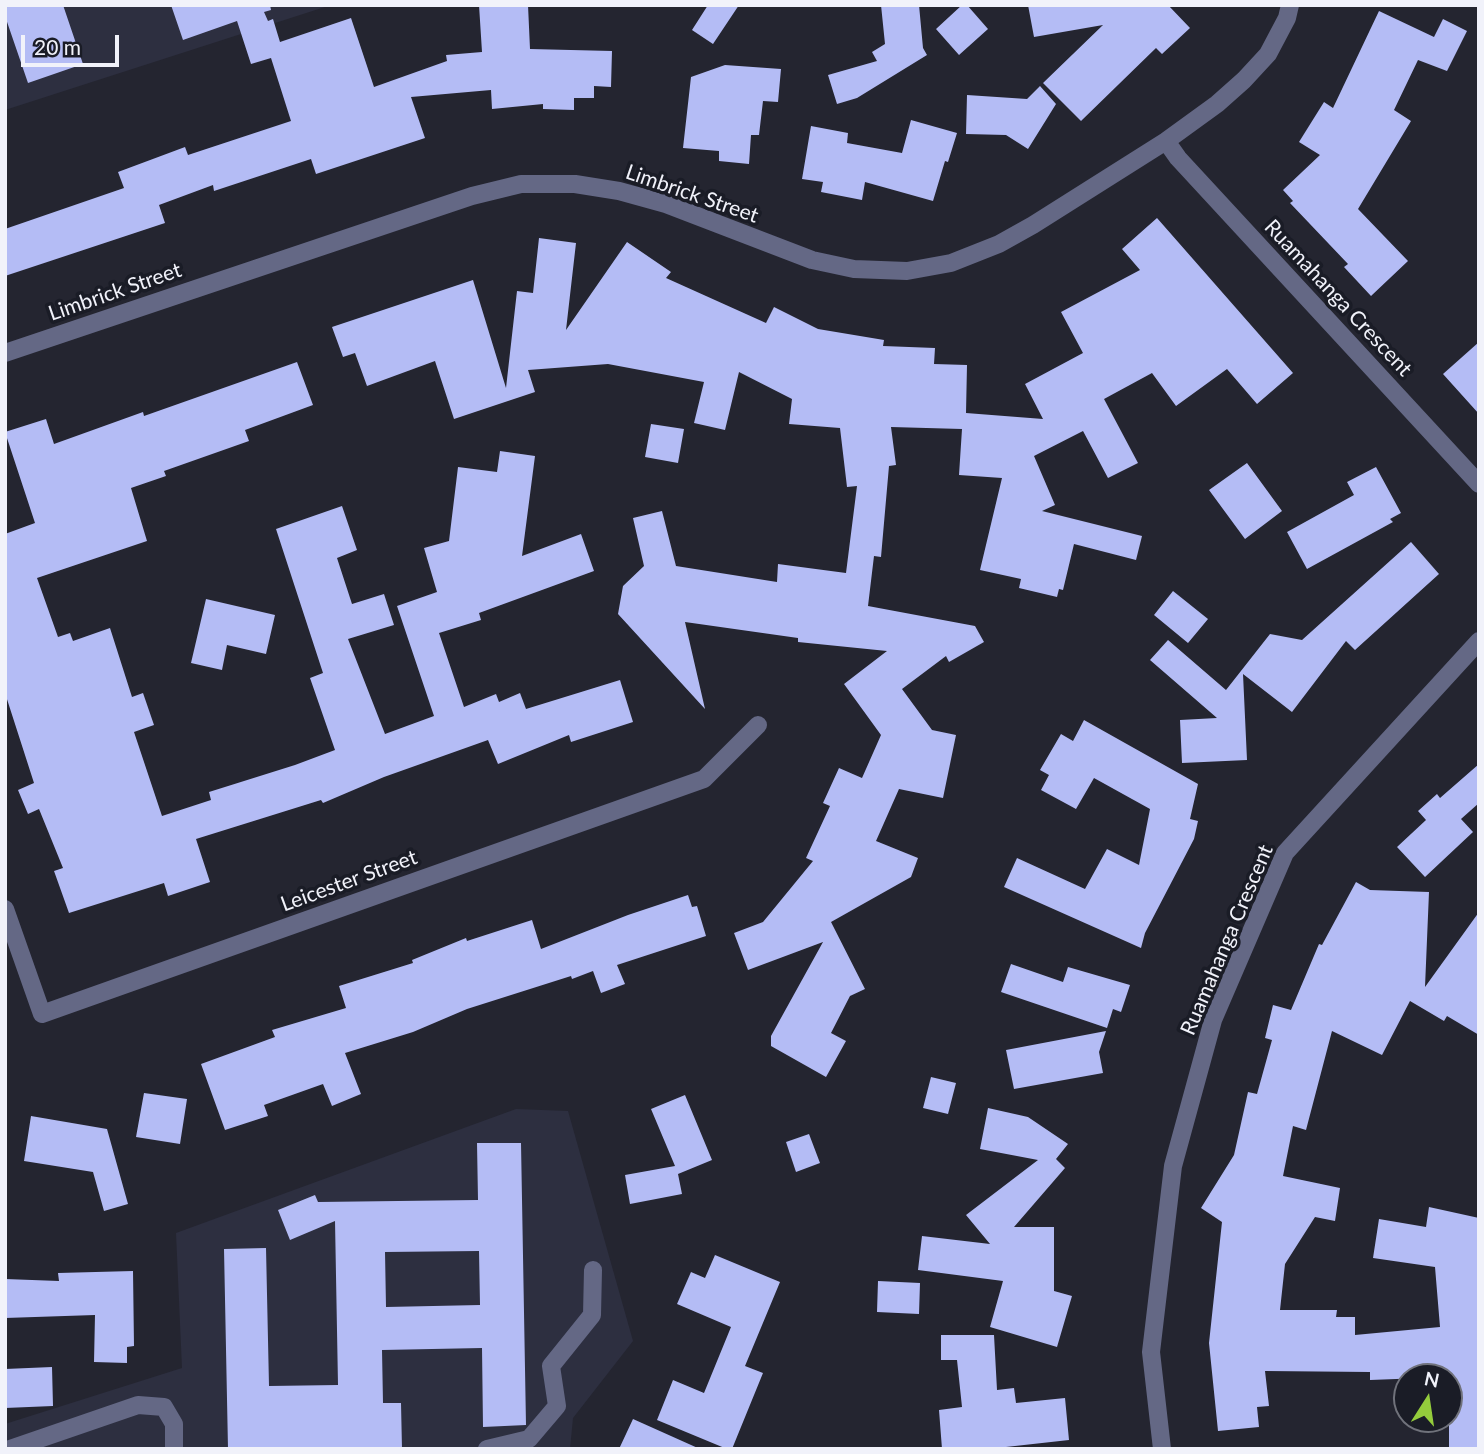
<!DOCTYPE html>
<style>
body{margin:0}
#map{position:relative;width:1484px;height:1454px;overflow:hidden;background:#242530;font-family:Lato,sans-serif}
canvas{display:block}
.frame{position:absolute;inset:0;border:7px solid #f1f2fa;pointer-events:none}
.north{position:absolute;left:1393px;top:1363px;width:70px;height:70px;box-sizing:border-box;background:#1a1c26;border:2px solid #70727b;border-radius:50%;rotate:12deg;font-size:19px;font-weight:700;line-height:28px;text-align:center;color:#f1f2fa}
.north::after{content:'';display:block;margin:auto;width:24px;height:32px;background:#94cc3c;clip-path:polygon(50% 0,100% 100%,50% 72%,0 100%)}
.scale{position:absolute;left:21px;top:35px;width:98px;height:32px;box-sizing:border-box;border:4px solid #f1f2fa;border-top:0;padding-left:9px;font-size:21px;line-height:24px;white-space:nowrap;color:#f1f2fa;-webkit-text-stroke:5px #1a1c26;paint-order:stroke}
</style>
<div id="map">
<canvas width="1484" height="1454"></canvas>
<div class="frame"></div>
<div class="north">N</div>
<div class="scale">20 m</div>
</div>
<script>
const ctx = document.querySelector('canvas').getContext('2d');
ctx.lineJoin = 'round';
function fill(path, color) {
  ctx.fillStyle = color;
  ctx.fill(path, 'evenodd');
}
function poly(rows) {
  const path = new Path2D();
  for (const r of rows) {
    path.moveTo(r[0], r[1]);
    for (let i = 2; i < r.length; i += 2) path.lineTo(r[i], r[i + 1]);
  }
  return path;
}
function stroke(path, color, width, dash) {
  ctx.strokeStyle = color;
  ctx.lineWidth = width;
  ctx.lineCap = dash ? 'butt' : 'round';
  ctx.setLineDash(dash || []);
  ctx.stroke(path);
}
function drawText(font, color, halo, rows, align = 'center') {
  ctx.font = font + ' Lato,sans-serif';
  ctx.lineWidth = 7;
  ctx.setLineDash([]);
  ctx.textBaseline = 'middle';
  ctx.strokeStyle = halo;
  ctx.fillStyle = color;
  for (const [text, x, y, turn = 0] of rows) {
    ctx.save();
    ctx.translate(x, y);
    ctx.rotate((+turn || 0) * Math.PI / 180);
    ctx.textAlign = isNaN(turn) ? turn : align;
    if (halo) ctx.strokeText(text, 0, 0);
    ctx.fillText(text, 0, 0);
    ctx.restore();
  }
}
fill(poly([
 [5,5,331,5,5,110],
 [516,1109,568,1111,633,1341,573,1418,570,1449,5,1449,5,1424,182,1368,176,1233]
]), '#2d2f40');
fill(poly([
 [5,5,63,5,83,64,28,83,5,16],
 [171,5,270,5,271,10,264,12,268,21,273,19,280,42,351,18,374,87,447,61,446,55,482,52,479,5,528,5,530,49,612,51,611,87,594,86,594,98,574,98,574,110,543,109,543,104,492,109,491,90,411,97,425,138,316,174,311,159,214,191,213,185,159,205,165,223,5,276,5,229,124,188,118,172,185,147,188,155,291,121,271,58,251,64,237,21,183,40],
 [708,5,739,5,713,44,692,30],
 [881,5,919,5,923,48,927,55,857,98,837,104,828,75,877,61,872,52,885,44],
 [962,5,967,5,988,29,959,55,936,29],
 [1028,5,1168,5,1190,28,1162,54,1156,48,1081,121,1043,83,1103,25,1034,37],
 [1379,11,1434,37,1443,19,1467,31,1447,71,1418,60,1394,110,1411,121,1358,209,1408,261,1371,296,1344,267,1348,264,1290,203,1293,201,1283,190,1320,155,1299,142,1324,102,1333,108],
 [725,65,781,69,778,102,763,101,759,135,751,135,749,164,719,161,719,151,683,148,691,77],
 [1040,86,1056,104,1028,149,1006,135,966,134,967,95,1027,99],
 [911,120,957,133,948,162,945,161,933,201,865,182,862,200,821,192,823,182,802,179,811,126,848,133,847,143,902,153],
 [1157,218,1293,373,1257,404,1227,369,1176,406,1152,373,1104,399,1138,463,1108,478,1083,431,1034,456,1055,505,1042,511,1142,536,1136,560,1074,544,1063,590,1059,589,1057,597,1019,588,1021,579,980,570,1002,478,959,475,962,429,891,427,896,465,889,466,881,557,874,556,868,606,975,626,984,642,949,662,946,656,902,689,932,730,956,735,943,798,899,789,876,841,918,858,911,877,831,922,865,989,850,996,831,1033,846,1041,826,1077,771,1046,771,1036,823,942,748,970,734,933,763,922,813,861,806,858,830,806,823,803,839,768,862,778,881,735,844,684,887,651,798,642,798,638,685,622,705,709,618,614,623,586,644,566,633,518,662,511,676,566,777,582,778,564,846,573,857,486,847,487,840,428,789,424,792,399,739,372,725,430,694,423,704,382,608,364,528,370,535,392,454,419,435,361,367,386,355,353,343,357,332,327,473,280,506,388,517,291,533,293,539,238,576,243,566,330,627,242,671,272,666,278,766,323,774,307,818,329,884,340,883,346,935,348,934,364,967,365,966,413,1043,419,1025,384,1083,353,1061,312,1140,270,1122,249],
 [1479,342,1479,414,1443,374],
 [297,362,313,405,245,430,249,441,164,471,166,476,131,488,147,541,37,578,58,637,70,633,73,641,110,628,132,697,143,693,154,725,134,732,162,816,211,800,209,792,295,765,335,750,310,678,323,673,276,529,342,506,357,550,337,558,352,604,384,594,394,625,348,639,385,734,434,716,397,606,437,592,424,548,449,541,458,467,497,472,500,451,535,456,522,556,581,534,594,571,479,613,481,620,439,633,464,707,496,694,499,702,520,693,526,709,620,680,633,722,571,742,569,735,498,764,488,740,384,777,323,803,321,800,196,839,210,882,168,896,164,883,69,913,54,871,63,868,39,809,28,814,18,790,34,783,5,693,5,534,35,523,5,432,46,419,54,444,143,412,144,416],
 [651,424,684,429,678,463,645,457],
 [1247,463,1282,511,1245,539,1209,490],
 [1376,467,1401,513,1390,519,1393,522,1307,569,1287,532,1354,495,1347,482],
 [1411,542,1439,574,1355,650,1346,641,1292,712,1243,674,1247,760,1182,763,1180,720,1217,718,1150,660,1168,640,1226,690,1270,634,1302,640],
 [1173,591,1208,619,1188,643,1154,615],
 [206,599,275,615,266,654,227,645,222,670,191,663],
 [1084,720,1198,784,1190,819,1198,821,1194,839,1145,933,1141,948,1004,887,1017,858,1085,889,1107,849,1139,865,1150,809,1094,778,1076,809,1041,790,1049,775,1040,770,1061,734,1073,741],
 [1479,764,1479,803,1461,819,1473,832,1425,877,1397,847,1426,820,1418,811,1437,794,1440,798],
 [1356,882,1370,890,1429,892,1425,987,1479,912,1479,1035,1447,1016,1444,1021,1410,1001,1382,1055,1332,1031,1306,1130,1293,1126,1283,1176,1340,1188,1335,1221,1315,1217,1285,1264,1280,1310,1337,1310,1336,1317,1355,1317,1355,1335,1440,1327,1435,1267,1373,1258,1379,1219,1426,1227,1429,1207,1479,1218,1479,1449,1449,1449,1449,1377,1370,1380,1370,1372,1265,1371,1269,1406,1257,1407,1259,1427,1218,1431,1209,1343,1222,1222,1201,1208,1234,1155,1248,1092,1257,1094,1272,1040,1265,1038,1273,1005,1291,1010,1319,944,1322,945],
 [688,895,692,907,697,906,706,936,617,965,625,984,601,993,593,971,572,979,571,976,467,1009,413,1032,345,1053,361,1094,332,1106,323,1084,264,1105,268,1116,225,1130,201,1064,275,1037,272,1030,346,1008,339,986,413,963,412,960,466,938,467,941,532,920,541,949,628,915],
 [1011,964,1063,982,1068,967,1130,985,1121,1012,1113,1009,1107,1028,1001,992],
 [1106,1031,1099,1052,1103,1073,1014,1089,1006,1050],
 [931,1077,956,1083,948,1114,923,1108],
 [144,1093,187,1099,180,1144,136,1137],
 [685,1095,712,1160,678,1174,682,1194,630,1204,625,1175,675,1166,651,1109],
 [988,1108,1028,1117,1068,1144,1056,1159,1065,1168,1014,1227,1054,1227,1054,1291,1072,1296,1057,1347,990,1327,1003,1281,918,1270,922,1236,990,1244,966,1215,1038,1160,980,1149],
 [31,1116,107,1129,128,1204,104,1211,93,1172,24,1161],
 [809,1134,820,1163,796,1172,786,1142],
 [477,1143,521,1143,526,1425,483,1427,482,1348,382,1350,383,1403,401,1403,402,1449,228,1449,224,1249,266,1248,269,1386,338,1385,335,1221,290,1240,278,1210,315,1195,318,1202,478,1200],
 [479,1251,480,1305,386,1307,385,1252],
 [715,1255,780,1282,745,1366,763,1373,732,1449,727,1449,657,1420,673,1380,704,1393,731,1327,677,1304,691,1272,705,1278],
 [133,1271,134,1346,127,1347,127,1363,94,1362,95,1315,5,1318,5,1279,59,1281,58,1273],
 [878,1281,920,1283,919,1314,877,1312],
 [941,1335,994,1335,997,1390,1014,1388,1016,1403,1065,1398,1069,1440,988,1449,942,1449,939,1410,962,1407,957,1360,941,1360],
 [52,1367,53,1406,5,1408,5,1369],
 [633,1419,700,1449,619,1449]
]), '#b4bcf5');
stroke(poly([
 [10,1449,138,1405,164,1407,174,1424,174,1449],
 [487,1449,529,1439,557,1406,551,1366,592,1315,593,1270]
]), '#646885', 18);
stroke(poly([
 [1166,141,1178,158,1479,484],
 [5,353,472,196,521,184,575,184,619,191,666,204,812,260,854,269,907,271,951,263,999,244,1033,225,1166,141,1217,104,1244,80,1268,54,1287,18,1290,5],
 [5,909,42,1014,704,779,758,725],
 [1162,1449,1151,1352,1173,1166,1213,1020,1285,853,1479,641]
]), '#646885', 18);
drawText('21px', '#f1f2fa', '#1a1c26', [
 ["Limbrick Street",692,194,19],
 ["Limbrick Street",115,292,-19],
 ["Ruamahanga Crescent",1338,298,47],
 ["Leicester Street",349,881,-20],
 ["Ruamahanga Crescent",1227,940,-67]
]);
</script>
